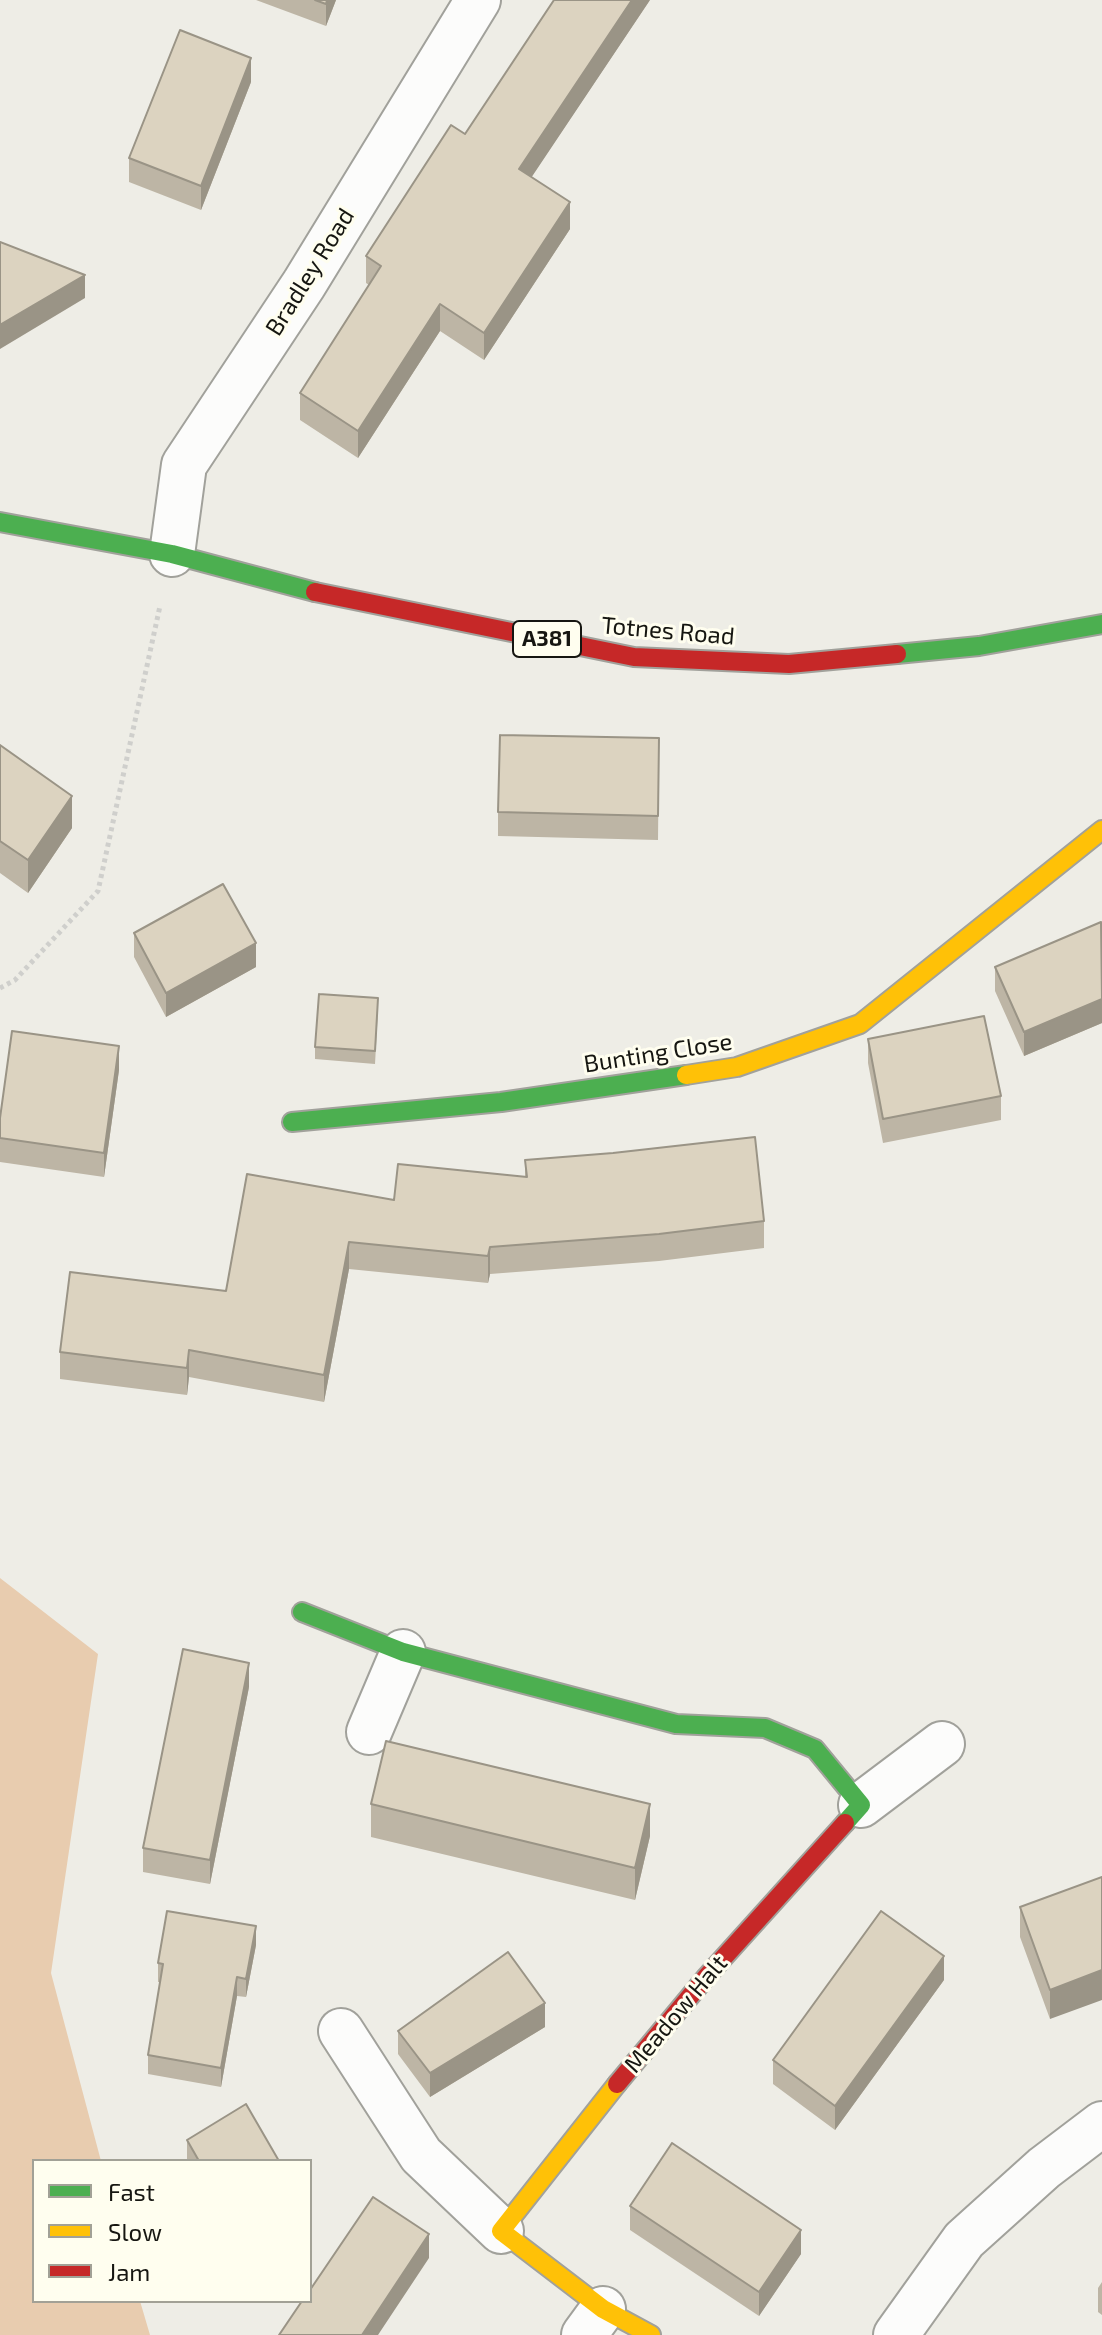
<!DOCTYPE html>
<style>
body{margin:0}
#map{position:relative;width:1102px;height:2335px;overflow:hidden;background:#eeede6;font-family:"Exo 2",sans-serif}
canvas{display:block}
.legend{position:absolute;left:32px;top:2159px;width:280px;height:144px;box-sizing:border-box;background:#fffeef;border:2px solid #a2a196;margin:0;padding:10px 14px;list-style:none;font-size:24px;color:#161611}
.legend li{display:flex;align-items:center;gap:16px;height:40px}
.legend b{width:40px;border:2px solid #a2a196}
</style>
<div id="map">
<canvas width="1102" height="2335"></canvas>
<ul class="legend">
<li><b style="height:10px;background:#4caf50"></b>Fast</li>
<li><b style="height:10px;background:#ffc107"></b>Slow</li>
<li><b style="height:10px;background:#c62828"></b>Jam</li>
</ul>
</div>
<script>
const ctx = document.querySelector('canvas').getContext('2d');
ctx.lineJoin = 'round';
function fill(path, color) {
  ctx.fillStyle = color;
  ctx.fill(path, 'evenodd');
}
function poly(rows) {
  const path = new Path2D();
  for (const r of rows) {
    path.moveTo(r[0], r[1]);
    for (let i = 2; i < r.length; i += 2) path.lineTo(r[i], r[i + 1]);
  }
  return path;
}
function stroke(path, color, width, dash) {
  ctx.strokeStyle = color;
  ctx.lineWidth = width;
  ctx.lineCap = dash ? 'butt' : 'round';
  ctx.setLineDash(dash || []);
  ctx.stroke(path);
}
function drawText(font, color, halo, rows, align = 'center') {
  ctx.font = font + ' "Exo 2",sans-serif';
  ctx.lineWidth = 6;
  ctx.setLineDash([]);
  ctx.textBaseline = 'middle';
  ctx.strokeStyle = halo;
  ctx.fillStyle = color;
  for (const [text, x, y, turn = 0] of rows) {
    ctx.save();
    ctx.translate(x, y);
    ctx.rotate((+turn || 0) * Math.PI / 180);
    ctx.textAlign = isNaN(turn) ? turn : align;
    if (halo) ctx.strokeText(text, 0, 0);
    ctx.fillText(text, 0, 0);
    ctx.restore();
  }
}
fill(poly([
 [0,1578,98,1654,51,1973,101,2161,34,2161,34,2301,140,2301,150,2335,0,2335]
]), '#e8ccaf');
const street = poly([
 [172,554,184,465,304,284,478,0],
 [369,1732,403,1652],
 [861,1805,942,1744],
 [341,2031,421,2155,501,2231],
 [584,2335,603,2309],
 [896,2335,964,2240,1044,2168,1102,2124]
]);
const fast = poly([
 [0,522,172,554,315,592],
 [897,654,979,646,1102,624],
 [292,1122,501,1102,686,1075],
 [302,1612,403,1652,676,1724,765,1728,815,1749,861,1805,845,1823]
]);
const slow = poly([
 [686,1075,737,1067,860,1024,1102,830],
 [617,2084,501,2231,603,2309,651,2335]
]);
const jam = poly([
 [315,592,634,657,789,664,897,654],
 [617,2084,707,1976,845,1823]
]);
stroke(street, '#a1a19b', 48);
stroke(fast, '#a1a19b', 22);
stroke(slow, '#a1a19b', 22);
stroke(jam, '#a1a19b', 22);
stroke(poly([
 [0,988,15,980,98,891,160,606]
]), '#cfcfcc', 5, [4, 4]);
stroke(street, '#fcfcfb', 44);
stroke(fast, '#4caf50', 18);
stroke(slow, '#ffc107', 18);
stroke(jam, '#c62828', 18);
fill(poly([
 [256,0,336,0,326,26],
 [650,0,531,177,570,229,484,360,440,331,358,458,300,420,300,393,369,285,366,283,366,256,465,134],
 [251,82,201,210,129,182,129,158],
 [659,738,658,840,498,836,498,812],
 [0,745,72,828,28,893,0,873],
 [1102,923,1102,1023,1024,1056,995,991,995,967],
 [134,933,256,967,166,1017,134,957],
 [378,1010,375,1064,315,1059,315,1047],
 [868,1039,1001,1096,1001,1120,883,1143,868,1063],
 [119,1070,104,1177,0,1162,0,1118],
 [525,1160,764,1221,764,1248,659,1261,490,1274,488,1283,349,1269,324,1402,189,1377,187,1395,60,1379,60,1352,226,1291,394,1200,525,1177],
 [249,1687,210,1884,143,1872,143,1848],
 [371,1804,650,1836,635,1900,371,1837],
 [1102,1877,1050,2019,1020,1937,1020,1907],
 [256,1945,246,1997,237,1996,221,2087,148,2074,148,2055,160,1982,158,1982,158,1963],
 [944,1980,835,2130,773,2084,773,2060],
 [545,2027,430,2097,398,2054,398,2031],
 [187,2140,279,2161,187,2161],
 [630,2206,801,2254,759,2316,630,2230],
 [1102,2282,1102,2315,1098,2312,1098,2288]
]), '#bdb5a5');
fill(poly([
 [327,0,336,0,326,26,326,4],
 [632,0,650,0,519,196,519,169],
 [251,58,251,82,201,210,201,186],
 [570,202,570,229,484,360,484,333],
 [85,275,85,298,0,349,0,325],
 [440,304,440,331,358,458,358,431],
 [72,796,72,828,28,893,28,860],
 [256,943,256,967,166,1017,166,993],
 [1102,999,1102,1023,1024,1056,1024,1032],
 [119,1046,119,1070,104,1177,104,1153],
 [349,1242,349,1269,324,1402,324,1375],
 [490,1247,490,1274,488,1283,488,1256],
 [189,1350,189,1377,187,1395,187,1368],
 [249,1663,249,1687,210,1884,210,1860],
 [650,1804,650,1836,635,1900,635,1868],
 [256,1926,256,1945,246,1997,246,1979],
 [944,1956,944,1980,835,2130,835,2106],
 [1102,1970,1102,2000,1050,2019,1050,1990],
 [237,1977,237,1996,221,2087,221,2068],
 [545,2003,545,2027,430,2097,430,2073],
 [801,2230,801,2254,759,2316,759,2292],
 [429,2234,429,2258,378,2335,362,2335]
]), '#9a9486');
const building = poly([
 [315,0,327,0,326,4,315,0],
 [554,0,632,0,519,169,570,202,484,333,440,304,358,431,300,393,381,266,366,256,451,125,465,134,554,0],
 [180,30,251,58,201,186,129,158,180,30],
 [0,242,85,275,0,325,0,242],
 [500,735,659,738,658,816,498,812,500,735],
 [0,745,72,796,28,860,0,841,0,745],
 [223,884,256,943,166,993,134,933,223,884],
 [1101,922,1102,999,1024,1032,995,967,1101,922],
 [319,994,378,998,375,1051,315,1047,319,994],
 [984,1016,1001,1096,883,1119,868,1039,984,1016],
 [12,1031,119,1046,104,1153,0,1138,0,1118,12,1031],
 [755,1137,764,1221,659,1234,490,1247,488,1256,349,1242,324,1375,189,1350,187,1368,60,1352,70,1272,226,1291,247,1174,394,1200,398,1164,527,1177,525,1160,613,1153,755,1137],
 [183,1649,249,1663,210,1860,143,1848,183,1649],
 [386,1741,650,1804,635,1868,371,1804,386,1741],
 [1102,1877,1102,1970,1050,1990,1020,1907,1102,1877],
 [167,1911,256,1926,246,1979,237,1977,221,2068,148,2055,163,1964,158,1963,167,1911],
 [881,1911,944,1956,835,2106,773,2060,881,1911],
 [508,1952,545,2003,430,2073,398,2031,508,1952],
 [246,2104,279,2161,199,2161,187,2140,246,2104],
 [672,2143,801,2230,759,2292,630,2206,672,2143],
 [373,2197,429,2234,362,2335,279,2335,302,2301,310,2301,310,2290,373,2197]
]);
fill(building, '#dcd3c0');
stroke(building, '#9a9486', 2);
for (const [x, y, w] of [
 [547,639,68]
]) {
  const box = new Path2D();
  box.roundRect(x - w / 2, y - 18, w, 36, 6);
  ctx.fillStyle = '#fffeef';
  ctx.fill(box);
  stroke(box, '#161611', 2);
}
drawText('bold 22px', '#161611', null, [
 ["A381",547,639]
]);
drawText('24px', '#161611', '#fffeef', [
 ["Bradley Road",310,272,-58],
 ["Totnes Road",668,631,5],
 ["Bunting Close",658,1053,-9],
 ["Meadow Halt",676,2014,-50]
]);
</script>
